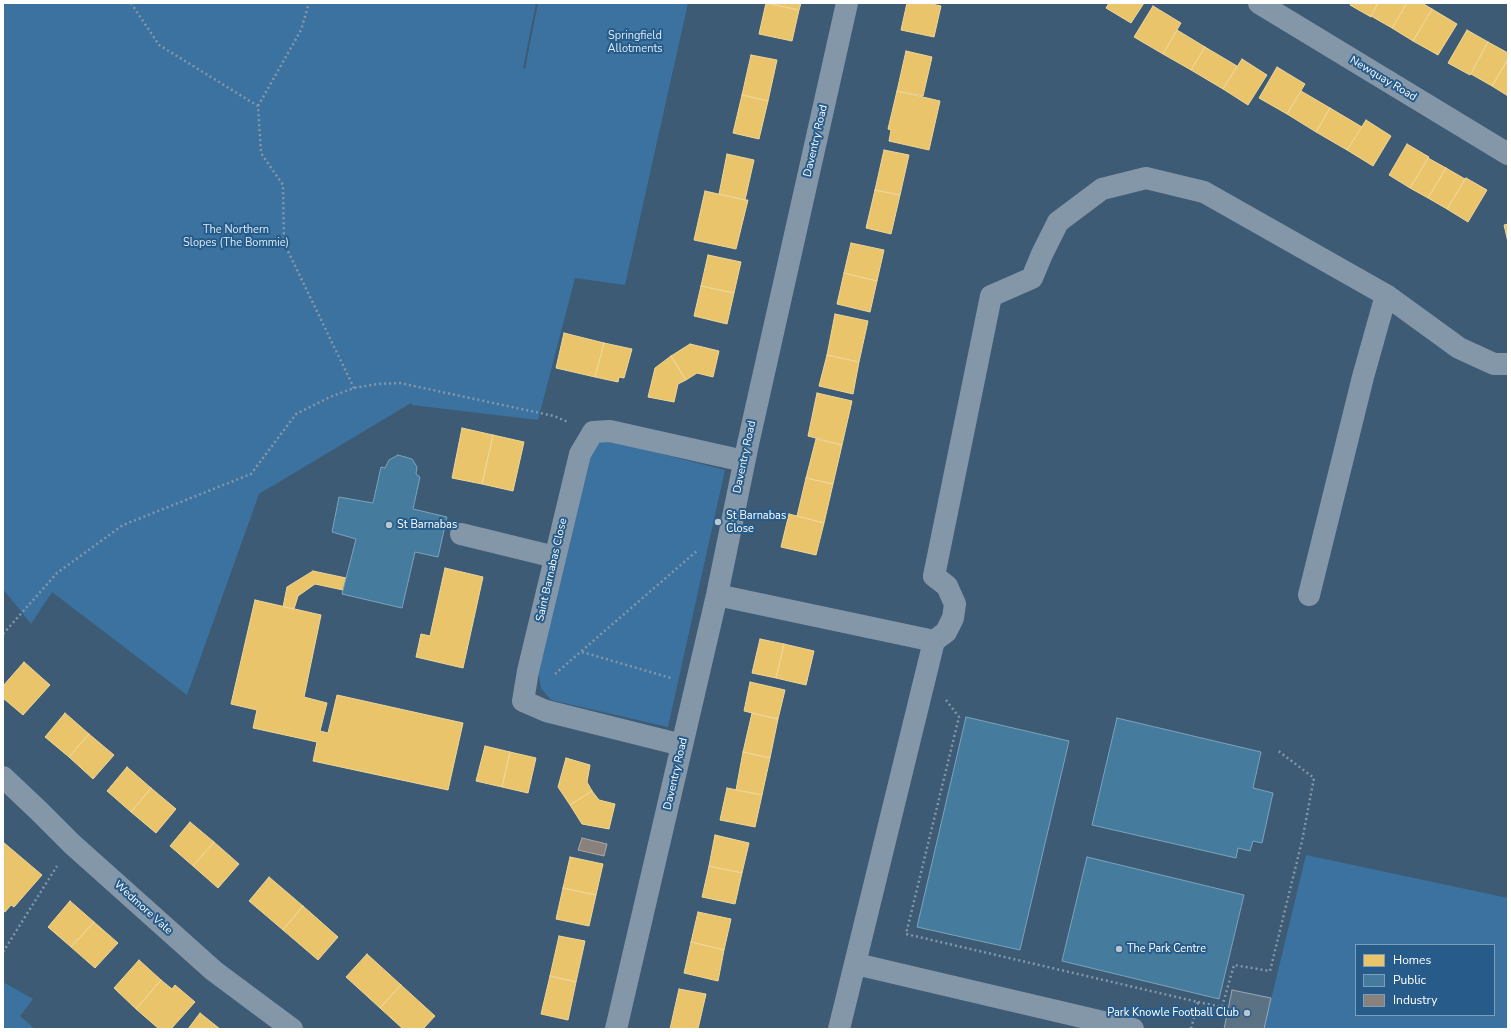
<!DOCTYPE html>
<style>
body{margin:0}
#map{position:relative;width:1511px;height:1032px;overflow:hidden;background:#3d5b74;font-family:"Nunito Sans",sans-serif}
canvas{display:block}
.frame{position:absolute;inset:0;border:4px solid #fff;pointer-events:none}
.legend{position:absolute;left:1355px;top:944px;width:140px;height:72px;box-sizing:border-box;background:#275c8a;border:1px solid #7d9db9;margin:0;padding:5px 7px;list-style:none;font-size:12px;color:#fff}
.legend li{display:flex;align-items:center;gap:8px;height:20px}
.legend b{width:20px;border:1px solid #7d9db9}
</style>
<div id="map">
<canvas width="1511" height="1032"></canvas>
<div class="frame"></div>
<ul class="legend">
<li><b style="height:11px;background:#e9c46a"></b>Homes</li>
<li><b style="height:11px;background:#457b9d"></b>Public</li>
<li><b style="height:11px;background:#8a817c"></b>Industry</li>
</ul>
</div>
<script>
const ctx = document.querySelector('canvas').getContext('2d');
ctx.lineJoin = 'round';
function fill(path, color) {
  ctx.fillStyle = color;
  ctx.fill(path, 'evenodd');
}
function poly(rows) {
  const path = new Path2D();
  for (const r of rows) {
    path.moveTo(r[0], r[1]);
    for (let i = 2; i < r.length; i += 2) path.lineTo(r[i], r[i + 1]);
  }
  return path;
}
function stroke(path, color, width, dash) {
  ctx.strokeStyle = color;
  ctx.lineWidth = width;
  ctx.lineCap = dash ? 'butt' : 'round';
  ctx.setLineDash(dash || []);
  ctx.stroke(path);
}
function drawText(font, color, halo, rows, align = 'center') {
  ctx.font = font + ' "Nunito Sans",sans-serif';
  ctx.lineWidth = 4;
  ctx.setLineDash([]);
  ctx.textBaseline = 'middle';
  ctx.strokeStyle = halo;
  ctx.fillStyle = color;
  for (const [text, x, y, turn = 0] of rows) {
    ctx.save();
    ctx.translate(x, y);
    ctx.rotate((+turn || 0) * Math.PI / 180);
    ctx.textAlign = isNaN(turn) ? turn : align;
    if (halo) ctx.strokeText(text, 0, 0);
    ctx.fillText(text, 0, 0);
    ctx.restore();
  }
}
fill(poly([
 [3,3,536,3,523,68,525,69,538,3,688,3,625,285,575,278,538,420,412,405,411,403,259,494,187,695,52,592,31,624,3,589],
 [594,437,725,470,668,727,551,700,541,688,538,671],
 [1306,855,1508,898,1508,1029,1264,1029],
 [1356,945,1494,945,1494,1015,1356,1015],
 [3,982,33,999,20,1016,35,1029,3,1029]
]), '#3c729f');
const homes = poly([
 [766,3,799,10,792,41,759,34,766,3],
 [766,3,801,3,799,10,766,3],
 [907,3,927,3,941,6,934,37,901,30,907,3],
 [1109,3,1144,3,1131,23,1106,8,1109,3],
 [1351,3,1378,3,1371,17,1350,5,1351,3],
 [1378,3,1407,3,1392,28,1371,16,1378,3],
 [1407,3,1422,3,1432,9,1413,41,1392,28,1407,3],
 [1153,6,1181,23,1163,54,1134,37,1153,6],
 [1432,9,1457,24,1438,55,1413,41,1432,9],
 [1177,30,1205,47,1191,70,1163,54,1177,30],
 [1467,30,1488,42,1470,75,1448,63,1467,30],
 [1488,42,1508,53,1508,59,1492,86,1471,74,1488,42],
 [1205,47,1237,66,1223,89,1191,70,1205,47],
 [906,51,932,57,923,96,897,91,906,51],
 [751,55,777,60,768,101,742,95,751,55],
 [1242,59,1267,75,1248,105,1223,89,1242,59],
 [1508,59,1508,96,1492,86,1508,59],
 [1277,67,1305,84,1287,114,1259,98,1277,67],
 [897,91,940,101,929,150,889,141,891,130,888,129,897,91],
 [1301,91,1330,108,1316,132,1287,114,1301,91],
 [742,95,768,101,759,139,733,133,742,95],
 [1330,108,1362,127,1347,150,1316,132,1330,108],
 [1366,120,1391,136,1373,166,1347,150,1366,120],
 [1407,144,1429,157,1410,188,1389,175,1407,144],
 [884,150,909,155,900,195,875,190,884,150],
 [727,154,754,160,745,200,719,194,727,154],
 [1428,158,1446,168,1428,198,1410,188,1428,158],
 [1446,168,1465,179,1447,209,1428,198,1446,168],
 [1466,178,1487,190,1468,222,1447,209,1466,178],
 [875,190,900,195,891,234,866,228,875,190],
 [705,191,745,200,748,200,736,249,694,240,705,191],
 [1508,224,1508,242,1504,225,1508,224],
 [851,243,884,250,877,281,844,273,851,243],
 [708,255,741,262,734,293,701,286,708,255],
 [844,273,877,281,870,312,837,304,844,273],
 [701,286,734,293,727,324,694,316,701,286],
 [835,314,868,321,859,362,827,355,835,314],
 [564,333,604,343,595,377,556,368,564,333],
 [604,343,632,349,624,378,619,377,618,382,595,377,604,343],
 [690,344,719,351,713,377,697,373,686,380,671,356,690,344],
 [827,355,859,362,853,394,819,386,827,355],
 [671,356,686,380,678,384,674,402,648,397,655,368,671,356],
 [817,393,852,401,842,445,808,436,817,393],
 [462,428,493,435,482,484,452,478,462,428],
 [493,435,524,442,513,491,482,484,493,435],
 [816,439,842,445,833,484,806,478,816,439],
 [806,478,833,484,824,523,797,516,806,478],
 [789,514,824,523,816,555,781,547,789,514],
 [445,568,483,577,463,668,416,657,421,634,430,636,445,568],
 [313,571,346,578,343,590,315,584,298,596,294,609,283,607,287,587,313,571],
 [255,600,321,615,304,697,327,703,320,731,328,733,337,695,463,723,448,790,313,761,317,742,253,728,257,710,231,704,255,600],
 [760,639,784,644,776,678,752,673,760,639],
 [784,644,814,651,806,685,776,678,784,644],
 [24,662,50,685,23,715,3,698,3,686,24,662],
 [750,682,785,690,778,719,744,711,750,682],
 [65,713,89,734,69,757,45,737,65,713],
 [752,713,778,719,770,758,743,752,752,713],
 [89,734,114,755,93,779,69,757,89,734],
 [485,746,510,752,502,787,476,781,485,746],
 [510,752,536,758,528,793,502,787,510,752],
 [743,752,770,758,762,795,736,790,743,752],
 [566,758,590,765,587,782,592,791,570,805,558,787,566,758],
 [127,767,151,788,131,812,107,791,127,767],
 [151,788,176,809,156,833,131,812,151,788],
 [727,788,762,795,755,827,720,820,727,788],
 [592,791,599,800,615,804,609,829,582,824,570,805,592,791],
 [190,822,214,842,193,866,170,846,190,822],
 [715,835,749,843,742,873,709,866,715,835],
 [3,842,42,875,14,907,11,905,5,912,3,911,3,842],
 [214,842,239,864,218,888,193,866,214,842],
 [570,857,603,864,596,895,563,888,570,857],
 [709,866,742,873,735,904,702,897,709,866],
 [269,877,303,906,283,930,249,901,269,877],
 [563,888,596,895,589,926,556,919,563,888],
 [70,901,94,922,71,947,48,927,70,901],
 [303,906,338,937,318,960,283,930,303,906],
 [698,912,731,919,724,950,691,942,698,912],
 [94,922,118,943,95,968,71,947,94,922],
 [559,936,585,941,576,982,550,976,559,936],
 [691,942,724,950,718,981,684,973,691,942],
 [367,954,401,985,380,1008,346,977,367,954],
 [139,960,161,980,136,1009,114,988,139,960],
 [550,976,576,982,568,1020,541,1014,550,976],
 [161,980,172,989,175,985,195,1002,171,1029,159,1029,136,1009,161,980],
 [401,985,435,1016,423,1029,403,1029,380,1008,401,985],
 [679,989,706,994,698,1029,670,1029,679,989],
 [200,1013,220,1029,188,1029,200,1013]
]);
fill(homes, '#e9c46a');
stroke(homes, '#f0d697', 1);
const public = poly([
 [398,455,412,459,417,467,416,474,420,477,413,509,447,517,438,557,415,552,402,608,342,594,356,539,332,532,339,497,373,503,381,467,385,468,389,460,398,455],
 [966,717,1069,741,1020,950,917,927,966,717],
 [1117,718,1261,752,1253,788,1273,793,1262,843,1253,841,1250,851,1238,848,1236,858,1092,825,1117,718],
 [1087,857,1244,895,1219,999,1062,961,1087,857]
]);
fill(public, '#457b9d');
stroke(public, '#7da3ba', 1);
const industry = poly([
 [582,838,607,844,604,856,578,850,582,838]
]);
fill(industry, '#8a817c');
stroke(industry, '#ada7a3', 1);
const building = poly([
 [1232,990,1271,998,1264,1029,1224,1029,1232,990]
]);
fill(building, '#5b7285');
stroke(building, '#98a9b7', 1);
stroke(poly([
 [131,3,159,45,258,106,261,153,283,185,284,243,354,388],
 [258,106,301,30,309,3],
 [3,634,57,573,123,525,251,474,296,414,330,397,354,388,377,384,400,383,554,416,568,422],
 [582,652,671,678],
 [555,674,698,550],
 [946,700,959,717,906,934,1198,1002,1191,1029],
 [3,952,57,866],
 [1198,1002,1222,1007,1234,965,1270,971,1302,841,1314,778,1277,750]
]), '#8497a8', 2.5, [2, 3]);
stroke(poly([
 [1259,3,1508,154],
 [461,534,555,557],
 [717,595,934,641],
 [1309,595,1363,377,1386,295],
 [682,745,546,711,523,701,528,671,580,454,593,432,610,431,744,461],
 [3,777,39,811,72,844,214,971,292,1029],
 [856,964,1133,1029],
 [616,1029,717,595,748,444,847,3],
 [839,1029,934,641,946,632,953,618,955,604,947,586,934,576,991,296,1032,278,1042,254,1058,222,1102,189,1146,178,1204,192,1386,295,1459,348,1494,364,1508,364]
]), '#8497a8', 22);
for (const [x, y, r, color] of [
 [718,522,4,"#bbc6ce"],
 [389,525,4,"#bbc6ce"],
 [1119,949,4,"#bbc6ce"],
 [1247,1013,4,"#bbc6ce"]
]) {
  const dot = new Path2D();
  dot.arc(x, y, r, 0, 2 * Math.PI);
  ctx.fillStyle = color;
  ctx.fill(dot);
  stroke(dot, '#275c8a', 1.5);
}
drawText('11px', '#d9eaf7', '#275c8a', [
 ["Springfield",635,36],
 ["Allotments",635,49],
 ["The Northern",236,230],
 ["Slopes (The Bommie)",236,243]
]);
drawText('11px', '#fff', '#275c8a', [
 ["Newquay Road",1383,79,31],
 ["Daventry Road",816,141,-77],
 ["Daventry Road",745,457,-78],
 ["Saint Barnabas Close",552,570,-77],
 ["Daventry Road",676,774,-77],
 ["Wedmore Vale",143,908,42]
]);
drawText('11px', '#fff', '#275c8a', [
 ["St Barnabas",726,516],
 ["Close",726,529],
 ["St Barnabas",397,525],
 ["The Park Centre",1127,949],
 ["Park Knowle Football Club",1239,1013,"right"]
], 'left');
</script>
